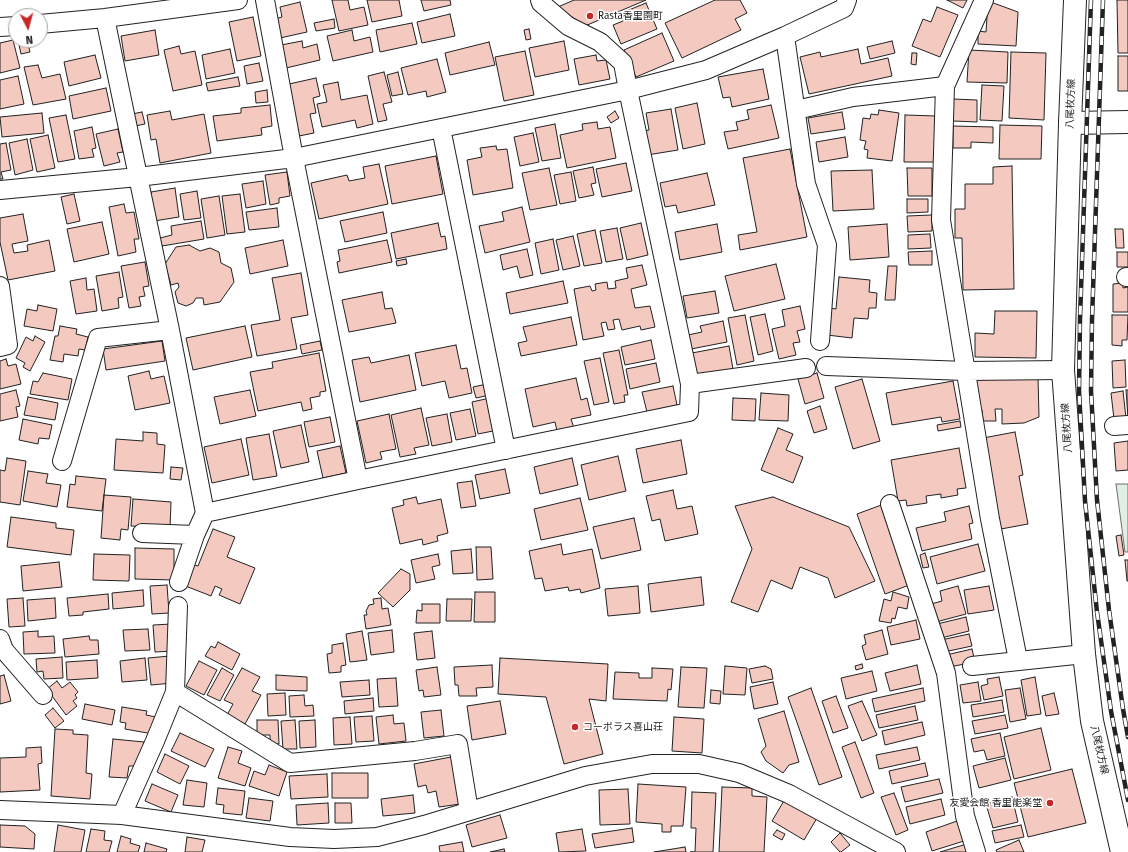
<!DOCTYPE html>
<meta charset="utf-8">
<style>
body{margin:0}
#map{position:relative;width:1128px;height:852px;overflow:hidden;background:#fff;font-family:"Fira Sans",sans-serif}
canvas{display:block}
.north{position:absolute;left:8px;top:8px;width:40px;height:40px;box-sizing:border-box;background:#fff;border:1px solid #a7a7a7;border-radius:50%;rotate:174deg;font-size:11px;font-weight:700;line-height:16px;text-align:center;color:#222}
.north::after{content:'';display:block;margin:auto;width:14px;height:18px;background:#c62828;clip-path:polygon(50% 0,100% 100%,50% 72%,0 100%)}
</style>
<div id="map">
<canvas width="1128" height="852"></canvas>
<div class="north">N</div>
</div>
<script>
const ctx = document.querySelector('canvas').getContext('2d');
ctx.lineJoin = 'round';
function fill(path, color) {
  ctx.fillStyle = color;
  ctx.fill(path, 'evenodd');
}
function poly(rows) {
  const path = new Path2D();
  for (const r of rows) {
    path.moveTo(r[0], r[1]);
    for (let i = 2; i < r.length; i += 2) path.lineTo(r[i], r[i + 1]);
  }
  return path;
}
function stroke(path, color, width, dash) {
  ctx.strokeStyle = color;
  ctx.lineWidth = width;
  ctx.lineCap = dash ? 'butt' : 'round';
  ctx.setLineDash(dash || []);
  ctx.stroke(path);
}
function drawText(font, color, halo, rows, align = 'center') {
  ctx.font = font + ' "Fira Sans","Noto Sans JP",sans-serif';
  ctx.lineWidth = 3;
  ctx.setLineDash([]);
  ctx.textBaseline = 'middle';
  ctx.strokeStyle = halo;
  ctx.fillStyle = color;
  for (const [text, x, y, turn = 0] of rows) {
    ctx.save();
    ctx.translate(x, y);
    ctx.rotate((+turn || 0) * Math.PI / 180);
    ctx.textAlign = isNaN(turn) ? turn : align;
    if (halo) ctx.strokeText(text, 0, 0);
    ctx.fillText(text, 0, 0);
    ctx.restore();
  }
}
const green = poly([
 [1116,484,1128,484,1128,552,1125,552,1116,484]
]);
fill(green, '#e0efe3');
stroke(green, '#6f6f6f', 1);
const building = poly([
 [332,0,348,0,350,10,364,7,368,25,339,31,332,0],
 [367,0,399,0,402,16,372,22,367,0],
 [421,0,450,0,451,5,424,11,421,0],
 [574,0,646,0,585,26,558,7,574,0],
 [715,0,740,0,747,13,735,19,741,30,682,58,665,23,715,0],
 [947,0,967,0,963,8,947,0],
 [1117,0,1128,0,1128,53,1118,53,1117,0],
 [988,1,1018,12,1016,46,978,44,978,31,986,32,988,1],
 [300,2,307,32,280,38,275,19,282,17,280,7,300,2],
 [646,3,657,29,621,44,613,25,623,21,619,14,646,3],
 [937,7,958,15,940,57,912,46,923,19,931,22,937,7],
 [450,14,455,36,422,43,417,22,450,14],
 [253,17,261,56,237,61,229,22,253,17],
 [334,19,335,28,316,31,314,23,334,19],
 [412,23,417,44,380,52,376,30,412,23],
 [529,29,531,39,526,40,524,30,529,29],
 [155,30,159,55,125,61,121,36,155,30],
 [352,30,354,41,370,37,373,52,333,61,327,36,352,30],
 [662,33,674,61,636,77,624,50,662,33],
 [13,40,20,68,0,73,0,43,13,40],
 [18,40,27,40,30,52,21,54,18,40],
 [302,41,303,48,317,44,320,60,286,68,281,45,302,41],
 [564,41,569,70,535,77,529,48,564,41],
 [892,41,895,53,870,59,867,47,892,41],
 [489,42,495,65,450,75,445,53,489,42],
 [179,46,181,54,195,51,202,85,173,91,164,50,179,46],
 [230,49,235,73,206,79,202,55,230,49],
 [858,49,861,64,888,58,892,76,809,94,800,57,820,52,821,57,858,49],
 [969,50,1008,52,1007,83,967,82,969,50],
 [525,51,534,95,504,101,495,57,525,51],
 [1011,52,1046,53,1044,120,1009,118,1011,52],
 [912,53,917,53,916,65,911,64,912,53],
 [95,55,101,78,69,86,64,62,95,55],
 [596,55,597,61,606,60,610,79,579,85,574,59,596,55],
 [1118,56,1128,56,1128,91,1118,91,1118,56],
 [437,59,446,92,427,97,426,91,408,95,401,68,437,59],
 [259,63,263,81,247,84,244,66,259,63],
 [38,65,42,78,60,74,66,99,33,105,24,67,38,65],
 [763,69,769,99,732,107,730,97,723,98,718,77,763,69],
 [384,72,392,102,383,104,387,120,378,122,368,76,384,72],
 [398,72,403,94,392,96,387,75,398,72],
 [18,76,24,104,0,109,0,80,18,76],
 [238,77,240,86,208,91,206,83,238,77],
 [316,78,320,96,313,98,316,113,310,114,314,133,299,136,289,84,316,78],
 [338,82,341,100,367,95,373,124,357,128,355,120,322,127,317,104,327,102,323,85,338,82],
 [982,85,1004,86,1002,121,980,120,982,85],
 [106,88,111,111,73,119,69,96,106,88],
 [267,90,268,102,256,103,255,92,267,90],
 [953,99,977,100,977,122,953,121,953,99],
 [697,103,705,144,683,149,675,108,697,103],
 [270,105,272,126,261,128,262,135,217,141,213,116,241,113,241,108,270,105],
 [771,105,779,138,728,149,724,132,738,130,736,122,749,119,747,110,771,105],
 [671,109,678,150,647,155,643,131,649,130,646,113,671,109],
 [879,110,899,113,892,161,867,158,868,150,864,149,866,141,860,140,863,118,870,119,871,114,878,115,879,110],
 [170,111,172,120,204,114,211,153,160,163,156,139,151,140,147,115,170,111],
 [615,111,619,118,611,123,607,117,615,111],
 [142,112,145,124,135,126,132,114,142,112],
 [842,112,845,129,811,134,808,118,842,112],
 [42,113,44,133,2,137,0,117,42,113],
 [66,115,75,159,58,162,49,118,66,115],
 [905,115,936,116,935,162,904,162,905,115],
 [597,122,598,129,610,127,616,158,567,168,560,135,583,130,582,124,597,122],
 [555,124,561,158,542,161,535,128,555,124],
 [1000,125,1042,126,1041,159,999,159,1000,125],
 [953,126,993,127,993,143,971,142,971,148,953,148,953,126],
 [92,127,96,148,92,149,94,157,79,159,74,131,92,127],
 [118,129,123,152,117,153,120,162,104,166,96,134,118,129],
 [533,133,539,162,520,166,514,137,533,133],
 [48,135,55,168,37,172,30,139,48,135],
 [845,137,848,157,819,162,816,142,845,137],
 [27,139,33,170,15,175,9,143,27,139],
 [6,143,11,170,1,172,3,179,0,179,0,144,6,143],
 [496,146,497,150,507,149,513,188,473,195,467,160,482,157,480,148,496,146],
 [790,149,807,237,740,250,738,235,757,232,743,158,790,149],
 [436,156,443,194,392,204,385,166,436,156],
 [626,163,632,191,602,197,596,169,626,163],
 [379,164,388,204,319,219,311,183,347,175,349,181,365,178,363,167,379,164],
 [1012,166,1014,289,963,290,962,238,955,238,955,209,965,209,965,184,993,184,993,167,1012,166],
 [593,167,596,183,591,184,594,195,579,198,573,171,593,167],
 [549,168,557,205,530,210,522,173,549,168],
 [907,168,932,168,932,196,908,196,907,168],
 [872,170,874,209,833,211,831,171,872,170],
 [287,172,290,196,279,198,279,203,270,205,265,175,287,172],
 [571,172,576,201,560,204,554,175,571,172],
 [707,173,715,205,678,213,676,205,665,207,660,183,707,173],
 [263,181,266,204,246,208,242,184,263,181],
 [175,188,179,217,154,221,151,192,175,188],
 [197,191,201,218,184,220,180,194,197,191],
 [74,194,80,221,67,224,61,197,74,194],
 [240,194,245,232,227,234,222,196,240,194],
 [219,196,225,235,207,238,201,199,219,196],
 [907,199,928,199,928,212,907,213,907,199],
 [124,204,126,213,134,212,139,239,134,239,136,252,118,256,109,207,124,204],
 [522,207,530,242,485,253,479,226,504,221,502,212,522,207],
 [277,208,279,227,249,230,246,212,277,208],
 [383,212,387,233,345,242,340,221,383,212],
 [23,214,28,241,12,244,14,253,28,251,27,245,49,240,55,271,8,280,0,242,0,218,23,214],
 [932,215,932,231,908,232,907,216,932,215],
 [201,221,204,239,162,246,160,238,172,235,171,226,201,221],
 [102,222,109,254,74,262,67,229,102,222],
 [438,223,441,237,445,236,447,249,396,259,391,233,438,223],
 [641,223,648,255,627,260,620,228,641,223],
 [717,224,722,252,680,260,675,232,717,224],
 [887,224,889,257,850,260,848,227,887,224],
 [617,228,623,259,606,262,600,231,617,228],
 [1115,229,1123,229,1124,248,1116,248,1115,229],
 [595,230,602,263,584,266,577,234,595,230],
 [930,234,931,248,908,249,908,235,930,234],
 [573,236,580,266,563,270,556,240,573,236],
 [553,239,559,270,541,274,535,243,553,239],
 [283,240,288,266,250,274,245,248,283,240],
 [387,240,392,262,339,273,337,262,340,261,338,250,387,240],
 [189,245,200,251,210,248,219,252,221,263,231,268,234,282,220,302,204,305,203,298,196,298,193,303,186,306,178,303,175,292,179,287,178,283,171,285,165,264,176,247,189,245],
 [527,249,533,275,520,278,517,266,503,270,500,255,527,249],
 [932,251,932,265,909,265,908,252,932,251],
 [1117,252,1128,252,1128,267,1117,267,1117,252],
 [406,259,407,264,397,266,396,261,406,259],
 [145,262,149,286,143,287,145,296,139,297,141,306,129,308,121,266,145,262],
 [776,264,785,299,734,311,725,276,776,264],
 [642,265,647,285,631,289,635,308,650,306,655,327,641,330,640,326,622,330,619,319,613,320,615,329,608,330,606,322,601,323,604,336,583,340,574,289,590,286,592,291,596,290,595,284,607,282,608,289,616,288,615,281,628,278,626,268,642,265],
 [888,266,897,266,895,300,885,300,888,266],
 [119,272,123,297,118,298,119,308,102,311,96,276,119,272],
 [301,273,308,315,291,318,297,349,257,356,251,325,280,320,272,278,301,273],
 [839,277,870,280,869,292,877,293,876,308,869,308,868,319,854,318,852,338,827,335,830,308,836,309,839,277],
 [86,278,87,290,94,289,97,311,76,314,70,281,86,278],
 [563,281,568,303,510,314,506,293,563,281],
 [1123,283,1123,288,1128,287,1128,312,1113,312,1113,284,1123,283],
 [715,291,719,313,687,318,683,296,715,291],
 [382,292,385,309,392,308,396,323,349,332,342,300,382,292],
 [38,305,57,309,53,331,24,326,27,309,37,311,38,305],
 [800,306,805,329,797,331,800,342,793,343,796,355,779,359,772,329,785,326,782,310,800,306],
 [995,311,1037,311,1036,358,975,357,975,333,994,334,995,311],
 [765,314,773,351,758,355,750,317,765,314],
 [745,315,754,361,737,365,728,318,745,315],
 [1112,315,1128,315,1127,340,1122,340,1122,346,1112,345,1112,315],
 [571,317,577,345,521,356,518,343,527,341,523,327,571,317],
 [723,321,727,342,691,349,688,335,702,332,700,326,723,321],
 [60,326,77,329,76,334,88,337,85,350,79,349,78,356,64,354,63,362,50,360,55,336,58,336,60,326],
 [245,326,252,357,193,370,186,338,245,326],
 [35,336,45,342,30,371,23,367,25,363,16,358,26,337,33,341,35,336],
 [651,340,655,359,625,365,621,347,651,340],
 [162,341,165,361,106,370,103,349,162,341],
 [320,341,322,350,302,354,300,345,320,341],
 [456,345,461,369,467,368,472,393,449,398,445,381,422,386,415,353,456,345],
 [729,346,733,369,696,376,692,353,729,346],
 [619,350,628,395,624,395,625,402,614,404,603,353,619,350],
 [319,353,326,391,320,392,320,396,310,398,312,409,303,411,301,402,258,411,250,372,273,368,272,362,319,353],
 [409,355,416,390,360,402,352,360,369,357,371,363,409,355],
 [600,358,609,402,594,405,584,361,600,358],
 [6,359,8,366,16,364,21,384,0,389,0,361,6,359],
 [1125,360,1126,387,1113,388,1112,361,1125,360],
 [656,363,660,382,630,389,626,369,656,363],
 [149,371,151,379,164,376,170,403,135,410,128,376,149,371],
 [43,373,72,379,68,400,30,394,33,381,38,382,43,373],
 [817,373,824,398,805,404,798,379,817,373],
 [1038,377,1039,417,1024,423,1002,424,1002,409,995,409,996,421,983,421,982,410,975,411,974,380,1038,377],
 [576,378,581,400,587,398,591,415,571,419,574,428,557,431,555,422,533,427,525,389,576,378],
 [862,379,880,441,853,449,835,387,862,379],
 [953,381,960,419,942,422,941,417,892,425,886,393,953,381],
 [487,384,490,395,476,398,473,387,487,384],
 [673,386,677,405,647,412,642,392,673,386],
 [16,390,20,406,16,407,18,417,0,421,0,394,16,390],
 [250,390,256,416,220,424,214,397,250,390],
 [1126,390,1128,390,1128,418,1126,390],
 [1123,391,1126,418,1114,419,1111,393,1123,391],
 [761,393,789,395,788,421,759,420,761,393],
 [28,397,58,403,55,420,24,415,28,397],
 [490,398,498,430,478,434,472,402,490,398],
 [733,398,756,399,755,421,732,420,733,398],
 [820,406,827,429,814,433,807,411,820,406],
 [421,408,429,445,414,448,416,454,400,457,391,415,421,408],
 [470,409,476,436,456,440,450,413,470,409],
 [389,414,396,449,380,452,382,459,366,463,357,421,389,414],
 [447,414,452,442,432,446,426,418,447,414],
 [330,417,335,442,309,447,304,422,330,417],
 [23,419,52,425,49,439,39,438,38,444,19,440,23,419],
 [960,421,961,427,938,431,937,425,960,421],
 [301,425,309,462,281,468,273,431,301,425],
 [778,428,793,434,786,450,803,457,793,483,761,470,778,428],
 [143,432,157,433,157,444,165,445,163,473,114,470,116,439,143,441,143,432],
 [1015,432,1023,475,1019,476,1028,524,1001,529,983,438,1015,432],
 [269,434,277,476,253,480,246,438,269,434],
 [241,439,249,475,212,483,204,447,241,439],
 [681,440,687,474,643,483,636,449,681,440],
 [1128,441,1128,470,1116,471,1114,443,1128,441],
 [340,446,346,473,323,478,317,451,340,446],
 [959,448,966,488,957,489,958,495,941,498,941,494,926,496,927,503,907,506,906,500,898,501,891,460,959,448],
 [618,456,626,491,589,500,581,465,618,456],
 [7,458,26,461,20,505,0,502,0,470,5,471,7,458],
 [572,458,578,485,540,494,534,467,572,458],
 [171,467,183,468,181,480,170,479,171,467],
 [505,469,510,493,480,499,475,475,505,469],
 [28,471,48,474,46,483,61,485,57,507,23,501,28,471],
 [76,476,106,479,102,511,67,507,70,484,75,485,76,476],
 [472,481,476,506,461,508,457,483,472,481],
 [673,490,677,509,692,506,698,534,665,541,660,519,652,521,646,496,673,490],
 [104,495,131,497,128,530,121,529,120,540,101,538,104,495],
 [416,497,418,504,441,499,448,533,437,536,438,541,423,545,422,539,400,544,392,508,404,505,403,500,416,497],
 [773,497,849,527,875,581,835,598,828,578,800,567,792,589,771,580,758,612,731,602,752,549,735,506,773,497],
 [580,498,588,530,541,540,534,509,580,498],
 [133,499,171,502,170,528,131,526,133,499],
 [884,504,912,584,885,594,857,514,884,504],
 [969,506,973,523,969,524,972,539,922,551,916,528,946,521,944,512,969,506],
 [11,517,56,523,56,528,74,530,71,555,7,547,11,517],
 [634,518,641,550,601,559,593,527,634,518],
 [213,529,235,537,227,557,255,568,240,604,219,595,222,589,215,586,211,596,183,585,191,564,198,566,213,529],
 [1121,535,1124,555,1119,556,1116,536,1121,535],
 [561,544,563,555,592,549,600,588,581,593,580,589,569,591,568,587,545,591,542,578,535,579,529,551,561,544],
 [978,544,985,571,937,584,930,557,978,544],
 [476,547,491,547,493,579,477,580,476,547],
 [135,548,174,549,174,580,135,579,135,548],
 [471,549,473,573,453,574,451,551,471,549],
 [925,553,929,567,923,568,920,555,925,553],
 [94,554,130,555,129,581,93,580,94,554],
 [438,554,440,565,432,567,435,579,416,583,411,560,438,554],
 [1125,560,1128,560,1128,581,1127,581,1125,560],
 [59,562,62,587,23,591,21,566,59,562],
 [401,569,410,574,410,590,393,607,378,593,401,569],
 [701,577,704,605,651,612,648,584,701,577],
 [167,585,169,613,152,614,150,586,167,585],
 [638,586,640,613,608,616,605,589,638,586],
 [958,586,966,614,936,622,931,604,942,601,940,591,958,586],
 [989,586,994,610,968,614,964,590,989,586],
 [143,590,144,606,113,609,112,593,143,590],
 [475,592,495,592,495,622,474,622,475,592],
 [893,592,909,597,907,609,898,607,895,619,892,618,891,623,879,621,884,599,891,601,893,592],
 [108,594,109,609,83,612,83,615,69,616,67,598,108,594],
 [23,598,25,626,9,627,7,599,23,598],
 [55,598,56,618,28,621,27,600,55,598],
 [381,598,382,609,388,608,391,625,366,629,364,615,367,615,366,611,369,605,374,604,373,599,381,598],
 [447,599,472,599,471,621,446,621,447,599],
 [422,604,440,604,440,623,416,623,417,610,422,611,422,604],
 [966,617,969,631,941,638,937,624,966,617],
 [916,620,920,639,891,645,887,627,916,620],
 [172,624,174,651,155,652,153,625,172,624],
 [148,629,150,650,125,651,123,630,148,629],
 [392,630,394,652,371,655,368,633,392,630],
 [882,630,888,654,866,660,862,646,866,644,864,635,882,630],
 [38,631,38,637,54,636,55,653,24,654,23,632,38,631],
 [362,631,367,660,350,662,346,634,362,631],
 [432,631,435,658,417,660,414,633,432,631],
 [969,634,972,646,944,652,941,640,969,634],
 [89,636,90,640,98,640,99,654,65,657,63,639,89,636],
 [218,642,240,654,232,670,205,656,211,646,215,648,218,642],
 [343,643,346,665,341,666,341,672,329,673,327,654,332,653,332,645,343,643],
 [972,649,975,662,949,667,946,655,972,649],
 [170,656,173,683,151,685,148,658,170,656],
 [62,657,63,678,44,679,43,671,37,672,36,659,62,657],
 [145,658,147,680,122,682,120,661,145,658],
 [500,658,608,664,606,701,589,699,603,754,564,764,546,697,498,694,500,658],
 [97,660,98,678,67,680,66,662,97,660],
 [199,661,217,670,204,695,186,686,199,661],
 [862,664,863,668,856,670,855,666,862,664],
 [492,665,493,687,476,688,477,696,459,696,458,685,455,685,454,667,492,665],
 [917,665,921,684,890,691,885,673,917,665],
 [725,666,747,668,745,695,723,694,725,666],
 [765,666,771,669,773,679,752,683,749,669,765,666],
 [437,667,441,695,424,697,423,690,419,691,416,670,437,667],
 [681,667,707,668,704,708,678,707,681,667],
 [222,668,234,675,220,701,207,695,222,668],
 [242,668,260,677,252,691,261,695,245,724,227,715,233,704,224,700,242,668],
 [652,668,673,669,671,690,668,689,667,701,613,699,615,672,639,673,639,678,652,678,652,668],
 [872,671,877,691,846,699,841,678,872,671],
 [4,675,11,701,0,704,0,676,4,675],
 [276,675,307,677,307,691,276,690,276,675],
 [999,677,1003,696,984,700,981,686,988,684,987,679,999,677],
 [1035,677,1041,714,1027,716,1021,680,1035,677],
 [396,678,398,706,379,707,377,679,396,678],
 [369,680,370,695,342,697,340,682,369,680],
 [57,681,62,688,70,682,78,692,75,695,77,698,73,701,77,706,66,715,47,689,57,681],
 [773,682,778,704,754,709,750,687,773,682],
 [978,682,981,701,963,703,960,685,978,682],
 [811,688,842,777,819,785,788,697,811,688],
 [923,688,925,701,875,712,872,699,923,688],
 [1020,688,1026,719,1010,722,1005,690,1020,688],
 [711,690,721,691,720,704,710,703,711,690],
 [285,693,286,715,268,716,267,694,285,693],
 [1054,693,1059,714,1046,716,1042,696,1054,693],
 [304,695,305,706,313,705,314,716,290,717,289,696,304,695],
 [836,696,848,728,833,733,822,701,836,696],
 [373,698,374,711,345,714,344,701,373,698],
 [1002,700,1004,712,973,717,971,705,1002,700],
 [500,701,506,734,472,740,467,706,500,701],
 [862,701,877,735,862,741,848,706,862,701],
 [85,704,115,710,112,725,82,719,85,704],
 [915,706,918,720,879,728,876,715,915,706],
 [122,707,147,711,146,715,156,717,153,734,125,729,126,723,120,722,122,707],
 [53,708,64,721,55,728,45,715,53,708],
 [441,710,444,736,424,738,421,712,441,710],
 [784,711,799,762,789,765,783,773,766,761,761,752,766,746,758,719,784,711],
 [393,715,394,724,404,723,406,741,379,744,376,717,393,715],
 [1005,715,1008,728,975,734,972,721,1005,715],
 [372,716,374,741,356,742,354,717,372,716],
 [350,717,352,744,334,745,333,718,350,717],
 [674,717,704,719,702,753,672,751,674,717],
 [257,720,278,720,279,744,270,744,270,735,257,735,257,720],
 [295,720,297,749,283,749,281,721,295,720],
 [315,720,316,747,300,748,299,721,315,720],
 [922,722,925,735,885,745,882,731,922,722],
 [1041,728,1051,770,1014,779,1004,737,1041,728],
 [55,729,73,730,73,734,88,735,86,773,92,774,90,799,51,796,55,729],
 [180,733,214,749,205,767,171,751,180,733],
 [1000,733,1005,756,987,760,984,750,974,752,971,739,1000,733],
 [113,739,144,742,142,757,138,757,137,766,129,766,127,778,109,777,113,739],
 [855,742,874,793,861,798,842,747,855,742],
 [41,747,42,763,38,764,40,790,0,792,0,758,26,757,26,748,41,747],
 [228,747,242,751,238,763,251,768,245,786,218,778,228,747],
 [917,747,920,760,879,769,876,755,917,747],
 [165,754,189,766,180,784,157,772,165,754],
 [451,757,460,804,439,807,436,791,428,793,426,785,418,787,414,764,451,757],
 [1005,758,1011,780,979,788,973,766,1005,758],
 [925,763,928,776,892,784,889,771,925,763],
 [269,765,287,772,279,796,249,786,254,771,265,775,269,765],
 [1072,769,1086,823,1028,837,1014,783,1072,769],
 [332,773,368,773,368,798,332,798,332,773],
 [327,774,328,797,291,799,289,776,327,774],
 [939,779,943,793,905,802,901,787,939,779],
 [187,780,207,783,204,807,183,805,187,780],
 [152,784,178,795,171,812,145,801,152,784],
 [638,784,686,787,683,826,671,826,671,832,662,832,662,824,636,822,638,784],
 [722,787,752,788,752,796,767,797,764,852,719,852,722,787],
 [218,788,245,791,242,815,223,813,224,805,216,804,218,788],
 [628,789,630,824,600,825,599,790,628,789],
 [692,792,716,793,713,852,690,852,695,852,696,828,691,828,692,792],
 [894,793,908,830,896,835,881,797,894,793],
 [413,795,415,813,383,816,381,799,413,795],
 [1012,797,1018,822,993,828,986,804,1012,797],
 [249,798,273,801,270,821,246,818,249,798],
 [785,799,817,818,804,840,772,821,785,799],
 [941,799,945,815,910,824,906,807,941,799],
 [328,803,329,823,297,825,296,805,328,803],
 [335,803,351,803,352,823,335,823,335,803],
 [500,815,507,838,472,847,466,825,500,815],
 [957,821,964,841,932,851,926,832,957,821],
 [0,825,25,826,35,834,34,849,0,847,0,825],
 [58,825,85,830,81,852,54,852,58,825],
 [1021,825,1024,837,995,843,992,831,1021,825],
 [632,828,634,842,595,848,592,834,632,828],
 [91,829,105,831,104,840,112,841,109,852,86,852,91,829],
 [582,829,586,851,559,852,556,833,582,829],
 [777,830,785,834,782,840,773,835,777,830],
 [840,833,850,845,841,852,840,852,831,842,840,833],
 [121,836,131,839,130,843,140,846,138,852,117,852,121,836],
 [187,837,205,840,202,852,185,852,187,837],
 [1019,840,1024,852,997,852,996,850,1019,840],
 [462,842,464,852,440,852,439,846,462,842],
 [146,843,167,849,166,852,144,852,146,843],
 [970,843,973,852,940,852,970,843],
 [685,847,686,852,654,852,685,847],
 [504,849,505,852,490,852,504,849]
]);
fill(building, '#f3c9c0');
stroke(building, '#222', 1);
const minor = poly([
 [265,0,294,158,358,480],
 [984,0,945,86,941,220,990,519,1018,660],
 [105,18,170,330,205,513,358,480,689,412,690,384,628,90,623,63,600,42,568,26,541,3,540,0],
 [40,24,105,18,238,0],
 [0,27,16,26],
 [785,36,806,184,827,245,820,341],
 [796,110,853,97,945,86],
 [441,128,506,450],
 [0,190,138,177,294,158,628,90,706,70,785,36,844,8,847,0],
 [1126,277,1128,277],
 [0,286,8,345,0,347],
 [826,366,966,371,1063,370],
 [690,384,806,368],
 [1114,426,1128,425],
 [62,461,98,338,170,330],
 [890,504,946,673,965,816,976,852],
 [142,533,195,535],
 [179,582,195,535,205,513],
 [0,639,4,650,43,695],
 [972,666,1084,654],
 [175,692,290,763,415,751,458,744,469,811],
 [0,810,122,815,290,837,334,839,377,837,424,825,585,776,652,764,699,764,739,773,789,794,896,852],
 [122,815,155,741,175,692,178,606]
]);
const secondary = poly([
 [1070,123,1128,122]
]);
const primary = poly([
 [1075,0,1070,123,1063,370,1084,654,1092,721,1122,852]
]);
stroke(minor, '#222', 20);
stroke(secondary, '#222', 24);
stroke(primary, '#222', 24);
stroke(minor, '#fff', 18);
stroke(secondary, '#fff', 22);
stroke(primary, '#fff', 22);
const rail = poly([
 [1091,0,1080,319,1079,391,1085,501,1097,612,1111,711,1128,800],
 [1103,0,1092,320,1091,391,1097,500,1109,610,1123,709,1128,737]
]);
stroke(rail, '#222', 4.5);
stroke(rail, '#fff', 3, [9]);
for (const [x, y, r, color] of [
 [590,16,4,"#c62828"],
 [575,727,4,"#c62828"],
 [1050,803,4,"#c62828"]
]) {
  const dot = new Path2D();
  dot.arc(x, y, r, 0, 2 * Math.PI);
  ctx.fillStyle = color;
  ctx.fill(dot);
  stroke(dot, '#fff', 1.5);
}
drawText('10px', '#222', '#fff', [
 ["Rasta香里園町",598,16],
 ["コーポラス喜山荘",583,727],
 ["友愛会館 香里能楽堂",1042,803,"right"]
], 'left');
drawText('10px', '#222', '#fff', [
 ["八尾枚方線",1071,104,-88],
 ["八尾枚方線",1067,428,-94],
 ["八尾枚方線",1099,750,77]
]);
</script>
